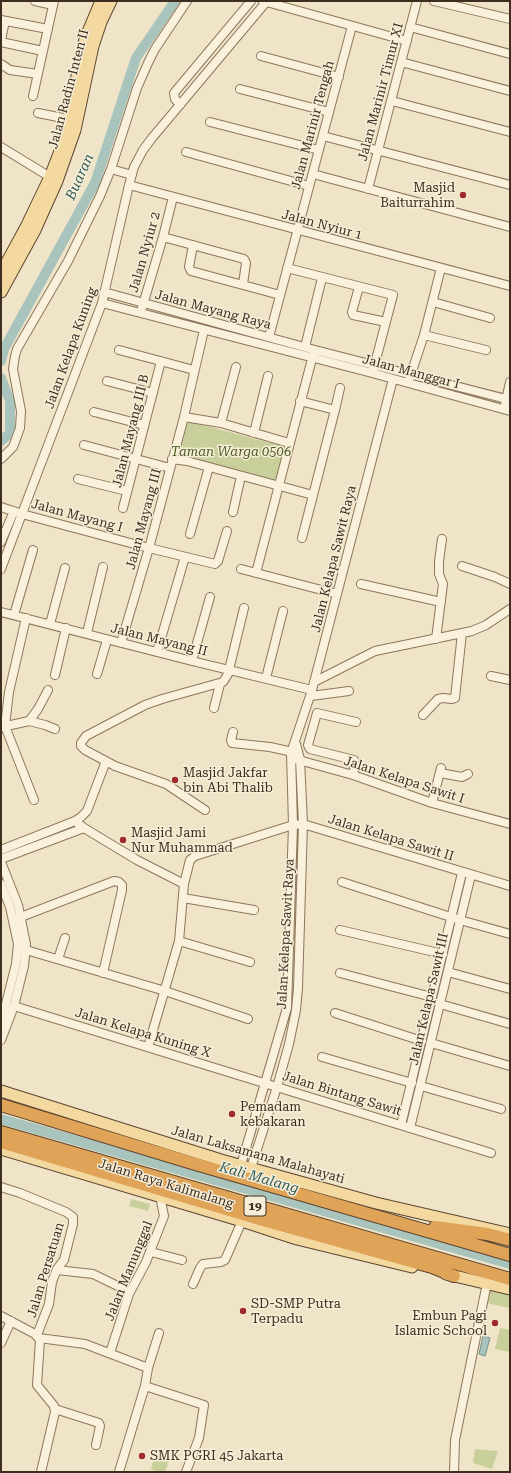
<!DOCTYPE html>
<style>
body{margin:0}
#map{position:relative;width:511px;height:1473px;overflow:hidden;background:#f0e4c8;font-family:"Roboto Serif",serif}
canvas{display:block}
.frame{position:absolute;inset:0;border:2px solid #3d2e20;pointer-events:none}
</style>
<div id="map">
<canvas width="511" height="1473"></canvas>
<div class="frame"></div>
</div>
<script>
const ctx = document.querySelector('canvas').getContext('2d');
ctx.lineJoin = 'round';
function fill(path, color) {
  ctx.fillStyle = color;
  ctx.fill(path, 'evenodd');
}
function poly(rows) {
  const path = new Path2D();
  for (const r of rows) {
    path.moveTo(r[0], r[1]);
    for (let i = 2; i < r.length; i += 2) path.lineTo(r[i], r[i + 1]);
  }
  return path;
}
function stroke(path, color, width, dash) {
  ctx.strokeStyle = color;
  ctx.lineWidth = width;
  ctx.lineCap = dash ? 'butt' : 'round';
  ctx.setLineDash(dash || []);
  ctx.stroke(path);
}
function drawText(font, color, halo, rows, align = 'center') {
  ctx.font = font + ' "Roboto Serif",serif';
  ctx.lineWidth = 3;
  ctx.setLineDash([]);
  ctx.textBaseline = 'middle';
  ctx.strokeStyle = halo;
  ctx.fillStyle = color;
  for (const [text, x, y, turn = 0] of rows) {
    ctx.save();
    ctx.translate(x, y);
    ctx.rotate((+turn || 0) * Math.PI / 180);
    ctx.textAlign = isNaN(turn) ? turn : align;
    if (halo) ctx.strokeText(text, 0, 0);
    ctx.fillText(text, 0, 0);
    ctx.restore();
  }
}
fill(poly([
 [188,421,285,447,275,484,178,458],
 [131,1199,150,1204,148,1211,129,1206],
 [491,1287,510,1291,510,1308,487,1303],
 [500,1328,510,1330,510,1352,495,1349],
 [475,1449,498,1451,492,1469,473,1463],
 [155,1455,169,1460,165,1472,159,1472,151,1469]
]), '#c9cf9b');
const water = poly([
 [483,1336,490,1338,485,1356,479,1354,483,1336]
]);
fill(water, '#a9c4bc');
stroke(water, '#6f938a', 1);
stroke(poly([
 [1,361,4,349,95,183,136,58,175,1],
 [1,378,10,401,10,433,1,441],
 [1,1119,510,1264]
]), '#a9c4bc', 10);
const minor = poly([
 [35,1,53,5],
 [263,1,407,41],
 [434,1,510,19],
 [1,20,48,29],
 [410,27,510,54],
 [1,40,5,21],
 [1,42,43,51],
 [261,56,339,77],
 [401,62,510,91],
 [1,64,10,70,38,74],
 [240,89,329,112],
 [33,96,54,1],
 [392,101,510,132],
 [180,105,175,99,174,93,251,1],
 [38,113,68,119],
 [210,122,319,150],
 [323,136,510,185],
 [1,147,50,177],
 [186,152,309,186],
 [111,169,132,175],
 [313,174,510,227],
 [129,185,510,286],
 [368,189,417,1],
 [163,237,244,259,246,263,243,284],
 [193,245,189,267,191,271,280,295],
 [287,268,393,295,373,371],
 [359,287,352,312,353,315,386,322],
 [104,292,315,350,510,400],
 [433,302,490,318],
 [102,303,372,373,510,411],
 [142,308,163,237,173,197],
 [424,335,486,350],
 [269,337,352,26],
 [305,347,322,278],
 [119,350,194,370],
 [409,380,424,335,441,268],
 [107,381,153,393],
 [300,401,335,410,302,538],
 [505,405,510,382],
 [335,410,340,388],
 [94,412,144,425],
 [184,417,221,423,289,443],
 [221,423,236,367],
 [254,433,268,376],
 [84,445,170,468],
 [1,459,13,447,20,428,21,411,13,369,15,356,17,349,68,261,100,196,111,169,137,88,148,63,155,49,187,1],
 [172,459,187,461,313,495],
 [78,479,127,491],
 [1,507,22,514,149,548,215,564,218,561,227,531],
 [123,508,161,361],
 [233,512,241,476],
 [190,534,209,467],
 [1,542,14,511],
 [462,566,495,577,510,584],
 [1,569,102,303,129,185,134,167,143,150,152,138,267,1],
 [241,569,337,594],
 [256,573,313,355],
 [361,584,441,602],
 [1,612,192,661,312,690],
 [14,615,33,550],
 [26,618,9,692,5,726,34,800],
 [50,624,65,568],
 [87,633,103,567],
 [436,639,443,584,439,574,439,561,442,539],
 [121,643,149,548,184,417,204,330],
 [157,652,185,557],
 [192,661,210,597],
 [97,674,107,640],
 [55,675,66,628],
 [491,676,510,680],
 [266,678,283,611],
 [314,682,375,651,472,631,486,625,510,609],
 [311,696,349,691],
 [214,708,220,684],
 [423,715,438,699,443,698,452,699,455,698,462,633],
 [29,721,38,709,48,690],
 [2,727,29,721,45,725,55,729],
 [233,732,231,740,232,743,270,747,297,753],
 [295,759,353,775,432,803,510,824],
 [440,773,462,777,468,774],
 [353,775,355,764,354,760,310,749,308,745,317,713,356,722],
 [432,803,441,768],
 [205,810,166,784,115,766,85,750,81,746,81,743,86,736,145,705,162,699,223,682,228,674,244,608],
 [75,821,84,828,137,860,184,884],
 [1,850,75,821,81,817,87,811,106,761],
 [1,859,84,828],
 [1,862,18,905,26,944,24,966,14,1006,1,1040],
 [342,882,460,920,510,934],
 [1,884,10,907,18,944,16,964,2,1020,2,1025,5,1028],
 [183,898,254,910],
 [13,920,114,881,119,882,122,885,122,890,103,973],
 [340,930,443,954],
 [179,941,250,962],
 [26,950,165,991,248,1019],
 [58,959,65,938],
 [448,972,510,989],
 [340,973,432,997],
 [440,1004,510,1024],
 [14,1006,491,1153],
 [335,1013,422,1041],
 [431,1043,510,1066],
 [148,1047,179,941,184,884,190,860,195,856,293,825,303,824,510,886],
 [322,1057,412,1083],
 [421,1086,501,1109],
 [401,1125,462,873],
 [410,1128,471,875],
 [241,1165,287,1008,293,825,291,753,312,690,393,379],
 [251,1168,277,1087,289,1044,296,1010,298,988,303,824,300,759,296,744],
 [1,1187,20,1193,66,1212,73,1217,73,1224,64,1260,57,1269,52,1282,49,1304,37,1335],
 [151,1252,182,1260],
 [57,1270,93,1274,130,1292],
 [193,1284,200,1268,203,1264,221,1262,225,1260,242,1221],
 [1,1316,35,1334,40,1340,37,1385,54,1406,55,1412,41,1472],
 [39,1338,85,1344,148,1368,145,1386,119,1472],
 [1,1343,11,1321],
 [110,1353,129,1294,146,1262,164,1216,160,1196],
 [148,1368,159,1333],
 [145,1386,204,1405,199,1438,186,1472],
 [55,1409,99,1423,100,1426,96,1445],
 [454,1472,455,1440,487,1283]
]);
const major = poly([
 [1,273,27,225,50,177,60,151,64,137,85,39,101,1],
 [1,292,35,230,57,181,75,130,93,46,101,22,111,1],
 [1,1091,221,1160,376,1203,510,1234],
 [1,1149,242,1221,297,1239,412,1267],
 [446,1274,510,1289]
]);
const highway = poly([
 [1,1105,192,1163,510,1255],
 [1,1132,510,1279],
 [1,1142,263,1220,432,1267,454,1276],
 [435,1227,487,1234,510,1240]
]);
stroke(minor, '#8d765c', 10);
stroke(major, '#5b4430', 13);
stroke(highway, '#5b4430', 14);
stroke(minor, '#faf1dc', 8);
stroke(major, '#f3d9a0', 11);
stroke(highway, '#e0a458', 12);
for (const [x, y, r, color] of [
 [463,195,4,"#9e2a2b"],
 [175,780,4,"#9e2a2b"],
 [123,840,4,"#9e2a2b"],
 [232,1114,4,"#9e2a2b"],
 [243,1311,4,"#9e2a2b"],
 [495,1323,4,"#9e2a2b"],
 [142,1456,4,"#9e2a2b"]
]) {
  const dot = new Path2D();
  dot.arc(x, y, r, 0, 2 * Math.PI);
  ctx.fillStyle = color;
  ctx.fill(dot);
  stroke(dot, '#f7eed8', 1.5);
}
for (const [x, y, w] of [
 [255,1206,22]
]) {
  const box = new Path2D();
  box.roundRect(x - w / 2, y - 10, w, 20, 3);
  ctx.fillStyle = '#f7eed8';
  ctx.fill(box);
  stroke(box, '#3d2e20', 1);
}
drawText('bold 12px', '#3d2e20', null, [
 ["19",255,1206]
]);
drawText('13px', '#3d2e20', '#f7eed8', [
 ["Jalan Radin Inten II",69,89,-75],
 ["Jalan Marinir Timur XI",381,92,-75],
 ["Jalan Marinir Tengah",313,125,-75],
 ["Jalan Nyiur 1",322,225,15],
 ["Jalan Nyiur 2",145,252,-74],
 ["Jalan Mayang Raya",213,310,15],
 ["Jalan Kelapa Kuning",71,348,-70],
 ["Jalan Manggar I",411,372,15],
 ["Jalan Mayang III B",131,431,-76],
 ["Jalan Mayang I",77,516,15],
 ["Jalan Mayang III",144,519,-75],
 ["Jalan Kelapa Sawit Raya",334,559,-76],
 ["Jalan Mayang II",159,640,14],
 ["Jalan Kelapa Sawit I",404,780,18],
 ["Jalan Kelapa Sawit II",391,838,17],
 ["Jalan Kelapa Sawit Raya",286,934,-87],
 ["Jalan Kelapa Sawit III",429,999,-77],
 ["Jalan Kelapa Kuning X",143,1033,17],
 ["Jalan Bintang Sawit",342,1094,17],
 ["Jalan Laksamana Malahayati",258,1155,16],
 ["Jalan Raya Kalimalang",166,1184,17],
 ["Jalan Persatuan",46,1270,-73],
 ["Jalan Manunggal",129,1271,-68]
]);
drawText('13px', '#3d2e20', '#f7eed8', [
 ["Masjid",455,188,"right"],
 ["Baiturrahim",455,203,"right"],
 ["Masjid Jakfar",183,773],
 ["bin Abi Thalib",183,788],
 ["Masjid Jami",131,833],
 ["Nur Muhammad",131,848],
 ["Pemadam",240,1107],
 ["kebakaran",240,1122],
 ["SD-SMP Putra",251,1304],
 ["Terpadu",251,1319],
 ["Embun Pagi",487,1316,"right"],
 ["Islamic School",487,1331,"right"],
 ["SMK PGRI 45 Jakarta",150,1456]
], 'left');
drawText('italic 13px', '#4d5a26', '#f7eed8', [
 ["Taman Warga 0506",231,452]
]);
drawText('italic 14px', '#2f5d5a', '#f7eed8', [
 ["Buaran",80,177,-66],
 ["Kali Malang",259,1178,16]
]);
</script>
